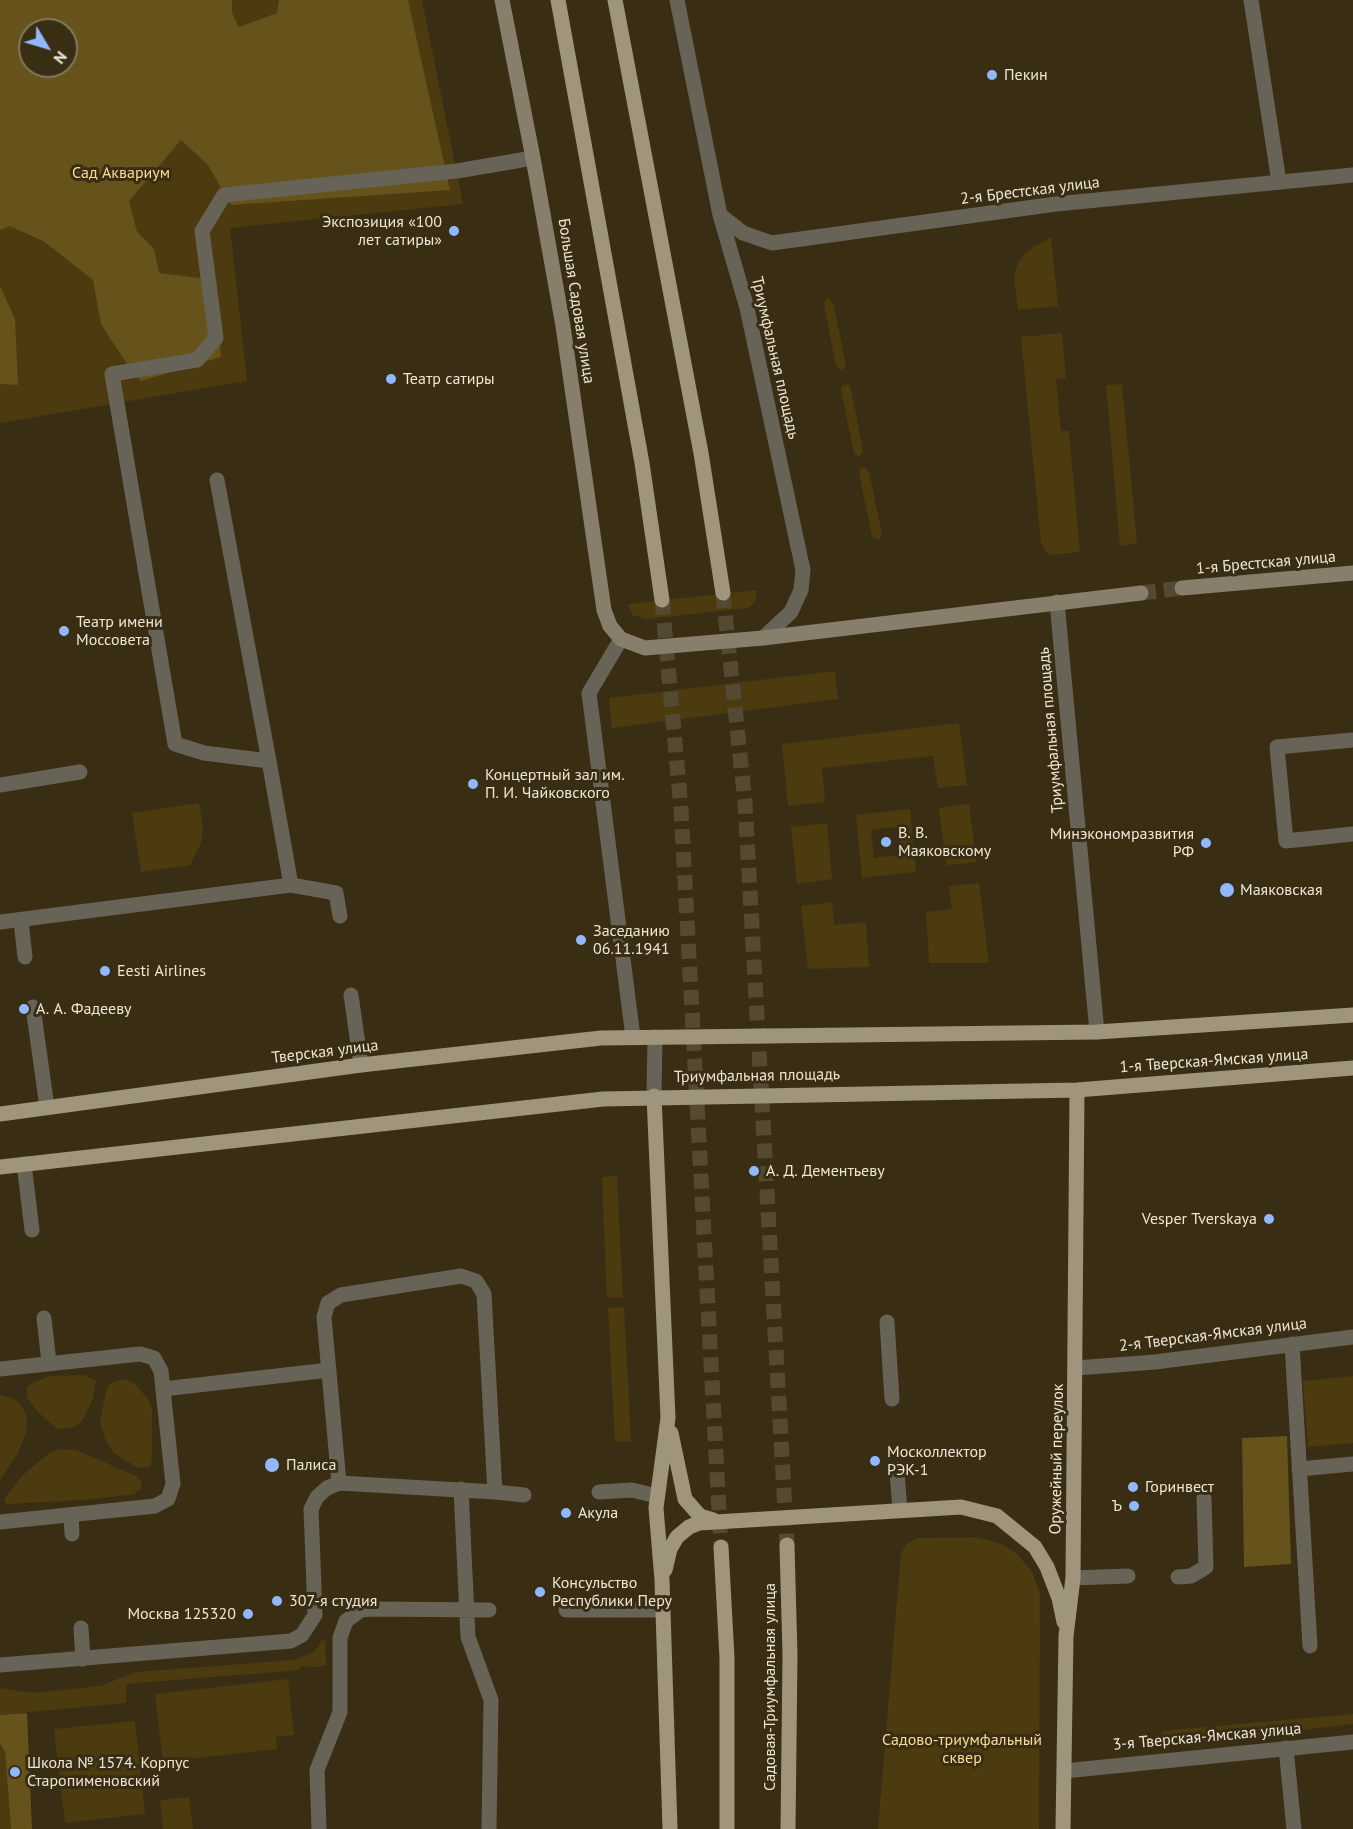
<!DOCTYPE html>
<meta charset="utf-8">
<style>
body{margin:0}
#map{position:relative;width:1353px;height:1829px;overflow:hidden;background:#392e14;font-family:"PT Sans",sans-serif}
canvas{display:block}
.north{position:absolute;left:18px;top:18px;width:60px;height:60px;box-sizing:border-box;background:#392e14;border:2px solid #817862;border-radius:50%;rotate:128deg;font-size:16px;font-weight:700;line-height:24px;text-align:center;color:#ece6d6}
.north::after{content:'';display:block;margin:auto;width:21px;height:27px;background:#91b8fd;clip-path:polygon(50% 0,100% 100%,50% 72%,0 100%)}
</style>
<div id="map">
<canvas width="1353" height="1829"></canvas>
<div class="north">N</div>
</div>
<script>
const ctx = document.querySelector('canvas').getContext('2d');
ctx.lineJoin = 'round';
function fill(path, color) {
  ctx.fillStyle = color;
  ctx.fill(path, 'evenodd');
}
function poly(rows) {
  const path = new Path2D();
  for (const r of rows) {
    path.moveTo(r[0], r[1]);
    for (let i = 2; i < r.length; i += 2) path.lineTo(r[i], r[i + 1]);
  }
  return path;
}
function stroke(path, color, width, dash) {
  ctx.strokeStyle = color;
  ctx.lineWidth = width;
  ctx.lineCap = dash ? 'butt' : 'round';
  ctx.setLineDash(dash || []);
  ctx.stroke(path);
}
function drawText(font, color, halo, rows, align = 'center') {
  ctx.font = font + ' "PT Sans",sans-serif';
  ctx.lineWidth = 6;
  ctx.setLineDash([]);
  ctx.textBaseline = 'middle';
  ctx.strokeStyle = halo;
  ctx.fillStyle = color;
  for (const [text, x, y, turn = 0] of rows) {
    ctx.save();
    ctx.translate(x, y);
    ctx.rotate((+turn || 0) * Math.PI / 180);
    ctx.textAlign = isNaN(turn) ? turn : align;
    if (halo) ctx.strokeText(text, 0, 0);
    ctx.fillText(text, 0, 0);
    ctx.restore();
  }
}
fill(poly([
 [0,0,422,0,463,204,230,228,247,381,0,423],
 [30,30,66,30,66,66,30,66],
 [1051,237,1058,306,1018,310,1014,277,1018,263,1026,252],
 [827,297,833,302,846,365,841,370,836,366,824,304],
 [1062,333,1066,378,1056,379,1061,431,1069,431,1080,552,1048,555,1041,543,1021,337],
 [848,384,851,389,863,451,859,457,854,453,841,390,842,386],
 [1122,384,1137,543,1120,546,1106,385],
 [865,467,869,472,882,534,879,540,872,536,859,473,860,469],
 [757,590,755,602,748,608,646,619,632,615,628,604],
 [835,671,838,699,612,728,609,698],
 [959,723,967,785,938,788,933,756,822,768,825,802,788,806,782,744],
 [199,803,203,827,201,843,190,865,141,872,132,813],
 [969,804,977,862,946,865,939,808],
 [910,809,916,872,862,878,856,815],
 [897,827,900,855,874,858,871,830],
 [827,823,832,879,797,884,791,827],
 [979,883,989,963,929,963,926,912,952,909,949,886],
 [832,902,834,925,866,922,869,967,808,969,801,906],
 [617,1176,623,1297,607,1298,602,1177],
 [624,1307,631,1441,615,1442,608,1308],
 [84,1375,96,1381,92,1401,82,1421,72,1428,57,1429,38,1412,27,1398,27,1387,35,1382,50,1376],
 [1353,1376,1353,1443,1308,1447,1303,1381],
 [123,1379,134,1383,149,1400,152,1411,152,1457,151,1466,147,1468,136,1467,114,1453,105,1439,100,1422,106,1391,110,1383],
 [0,1395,12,1398,20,1404,27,1416,26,1432,18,1453,0,1481],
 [60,1449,76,1450,136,1476,142,1482,141,1488,134,1494,85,1500,6,1504,4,1499,23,1475,48,1454],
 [975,1537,1002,1544,1017,1554,1032,1572,1040,1594,1039,1829,878,1829,901,1553,908,1543,917,1538],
 [325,1638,326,1666,300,1667,300,1670,126,1684,126,1703,0,1715,0,1688,32,1693,101,1686,135,1672,294,1660,313,1652],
 [288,1679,294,1735,276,1737,277,1749,163,1762,155,1694],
 [1353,1714,1353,1724,1161,1747,1161,1731],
 [135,1721,145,1814,65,1823,54,1729],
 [0,1743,5,1752,11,1829,0,1829],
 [189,1797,193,1829,163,1829,160,1800]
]), '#4b3b0e');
fill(poly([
 [0,0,232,0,232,13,239,27,277,13,279,0,408,0,450,190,231,205,208,165,181,140,129,201,137,232,154,249,159,273,216,280,221,357,141,381,125,361,101,324,93,280,45,242,10,226,0,230],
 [30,30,66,30,66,66,30,66],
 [0,286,15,319,18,385,0,384],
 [1287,1436,1291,1564,1244,1567,1242,1438],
 [27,1713,32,1829,11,1829,5,1752,0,1743,0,1715]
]), '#66521b');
stroke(poly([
 [1141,593,1182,588]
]), '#544a31', 15, [15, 8]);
stroke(poly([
 [723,593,745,803,787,1545],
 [662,600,681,808,721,1547]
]), '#544a31', 15, [15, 8]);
stroke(poly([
 [1251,0,1279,182],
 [217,480,269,761],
 [1057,602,1097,1032],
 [1353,740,1277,747,1286,841,1353,834],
 [0,785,80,772],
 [291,885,336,893,340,916],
 [21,921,25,957],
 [0,922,291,885,269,761,204,753,175,744,112,374,197,360,216,338,202,231,224,195,457,171,533,158],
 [351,995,361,1065],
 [33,1007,47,1107],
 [24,1164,32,1230],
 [44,1318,49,1363],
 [887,1322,892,1399],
 [1292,1344,1310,1646],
 [0,1369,140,1354,154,1358,161,1371,173,1484,168,1499,155,1506,0,1522],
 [163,1389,329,1370],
 [1299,1469,1353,1464],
 [897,1473,900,1510],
 [461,1489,468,1637,491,1700,489,1829],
 [495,1492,339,1483,324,1317,328,1303,341,1295,461,1276,476,1281,484,1294,495,1492,524,1495],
 [599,1492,632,1490,657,1496],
 [71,1515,72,1534],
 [1178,1577,1191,1576,1206,1567,1204,1498],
 [1073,1578,1128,1576],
 [566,1610,663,1610],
 [81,1628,83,1659],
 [0,1665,291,1641,302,1635,315,1615,311,1509,317,1497,327,1488,339,1483],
 [1286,1748,1294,1829],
 [319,1829,317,1770,340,1712,340,1638,346,1621,361,1610,370,1609,489,1610]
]), '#686357', 15);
stroke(poly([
 [621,639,589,693,633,1037]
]), '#686357', 15);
stroke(poly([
 [654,1096,655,1037],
 [1076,1368,1155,1362,1353,1337],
 [1064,1771,1353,1742]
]), '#686357', 15);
stroke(poly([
 [677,0,720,215,747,308,803,570,801,590,791,612,763,638],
 [720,215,743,233,772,243,1056,204,1353,175]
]), '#686357', 15);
stroke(poly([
 [502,0,533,158,563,326,604,610,610,626,621,639,645,648,763,638,1141,593],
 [1182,588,1353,573]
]), '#877f6c', 15);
stroke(poly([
 [558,0,642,463,662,600],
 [615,0,701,453,723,593],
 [654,1096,668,1418,656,1508,662,1580,670,1829],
 [0,1114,361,1065,601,1038,1097,1032,1353,1015],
 [0,1167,603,1099,1077,1090,1353,1068],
 [671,1433,685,1499,700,1516,713,1520],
 [787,1545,790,1655,788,1829],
 [721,1547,727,1658,727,1829],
 [665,1570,670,1549,677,1537,689,1527,699,1523,961,1507,997,1516,1035,1547,1047,1567,1059,1598,1064,1622],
 [1063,1829,1066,1636,1073,1578,1077,1090]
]), '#9f957c', 15);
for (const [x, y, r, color] of [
 [992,75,6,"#91b8fd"],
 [454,231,6,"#91b8fd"],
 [391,379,6,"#91b8fd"],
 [64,631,6,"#91b8fd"],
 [473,784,6,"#91b8fd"],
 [886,842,6,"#91b8fd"],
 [1206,843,6,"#91b8fd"],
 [1227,890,8,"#91b8fd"],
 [581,940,6,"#91b8fd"],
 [105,971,6,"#91b8fd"],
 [24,1009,6,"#91b8fd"],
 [754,1171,6,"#91b8fd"],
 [1269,1219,6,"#91b8fd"],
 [875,1461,6,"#91b8fd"],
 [272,1465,8,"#91b8fd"],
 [1133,1487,6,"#91b8fd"],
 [1134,1506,6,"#91b8fd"],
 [566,1513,6,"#91b8fd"],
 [540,1592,6,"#91b8fd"],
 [277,1601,6,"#91b8fd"],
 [248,1614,6,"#91b8fd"],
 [15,1772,6,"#91b8fd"]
]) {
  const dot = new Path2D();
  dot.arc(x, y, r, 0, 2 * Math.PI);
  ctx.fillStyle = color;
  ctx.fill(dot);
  stroke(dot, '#392e14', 2);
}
drawText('16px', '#ece6d6', '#392e14', [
 ["Пекин",1004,75],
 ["Экспозиция «100",442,222,"right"],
 ["лет сатиры»",442,240,"right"],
 ["Театр сатиры",403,379],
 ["Театр имени",76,622],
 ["Моссовета",76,640],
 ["Концертный зал им.",485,775],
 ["П. И. Чайковского",485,793],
 ["В. В.",898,833],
 ["Маяковскому",898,851],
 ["Минэкономразвития",1194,834,"right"],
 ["РФ",1194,852,"right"],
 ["Маяковская",1240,890],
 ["Заседанию",593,931],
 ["06.11.1941",593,949],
 ["Eesti Аirlines",117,971],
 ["А. А. Фадееву",36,1009],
 ["А. Д. Дементьеву",766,1171],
 ["Vesper Tverskaya",1257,1219,"right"],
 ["Москоллектор",887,1452],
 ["РЭК-1",887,1470],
 ["Палиса",286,1465],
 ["Горинвест",1145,1487],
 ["Ъ",1122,1506,"right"],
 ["Акула",578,1513],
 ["Консульство",552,1583],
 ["Республики Перу",552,1601],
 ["307-я студия",289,1601],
 ["Москва 125320",236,1614,"right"],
 ["Школа № 1574. Корпус",27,1763],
 ["Старопименовский",27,1781]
], 'left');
drawText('16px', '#f9db94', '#392e14', [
 ["Сад Аквариум",121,173],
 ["Садово-триумфальный",962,1740],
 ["сквер",962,1758]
]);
drawText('16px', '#ece6d6', '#392e14', [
 ["2-я Брестская улица",1030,191,-7],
 ["Большая Садовая улица",576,301,81],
 ["Триумфальная площадь",775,358,77],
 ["1-я Брестская улица",1266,563,-5],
 ["Триумфальная площадь",1051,730,-95],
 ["Тверская улица",325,1052,-7],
 ["1-я Тверская-Ямская улица",1214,1061,-4],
 ["Триумфальная площадь",757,1076,-1],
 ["2-я Тверская-Ямская улица",1213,1335,-7],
 ["Оружейный переулок",1057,1459,-89],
 ["Садовая-Триумфальная улица",770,1687,-90],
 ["3-я Тверская-Ямская улица",1207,1737,-5]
]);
</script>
